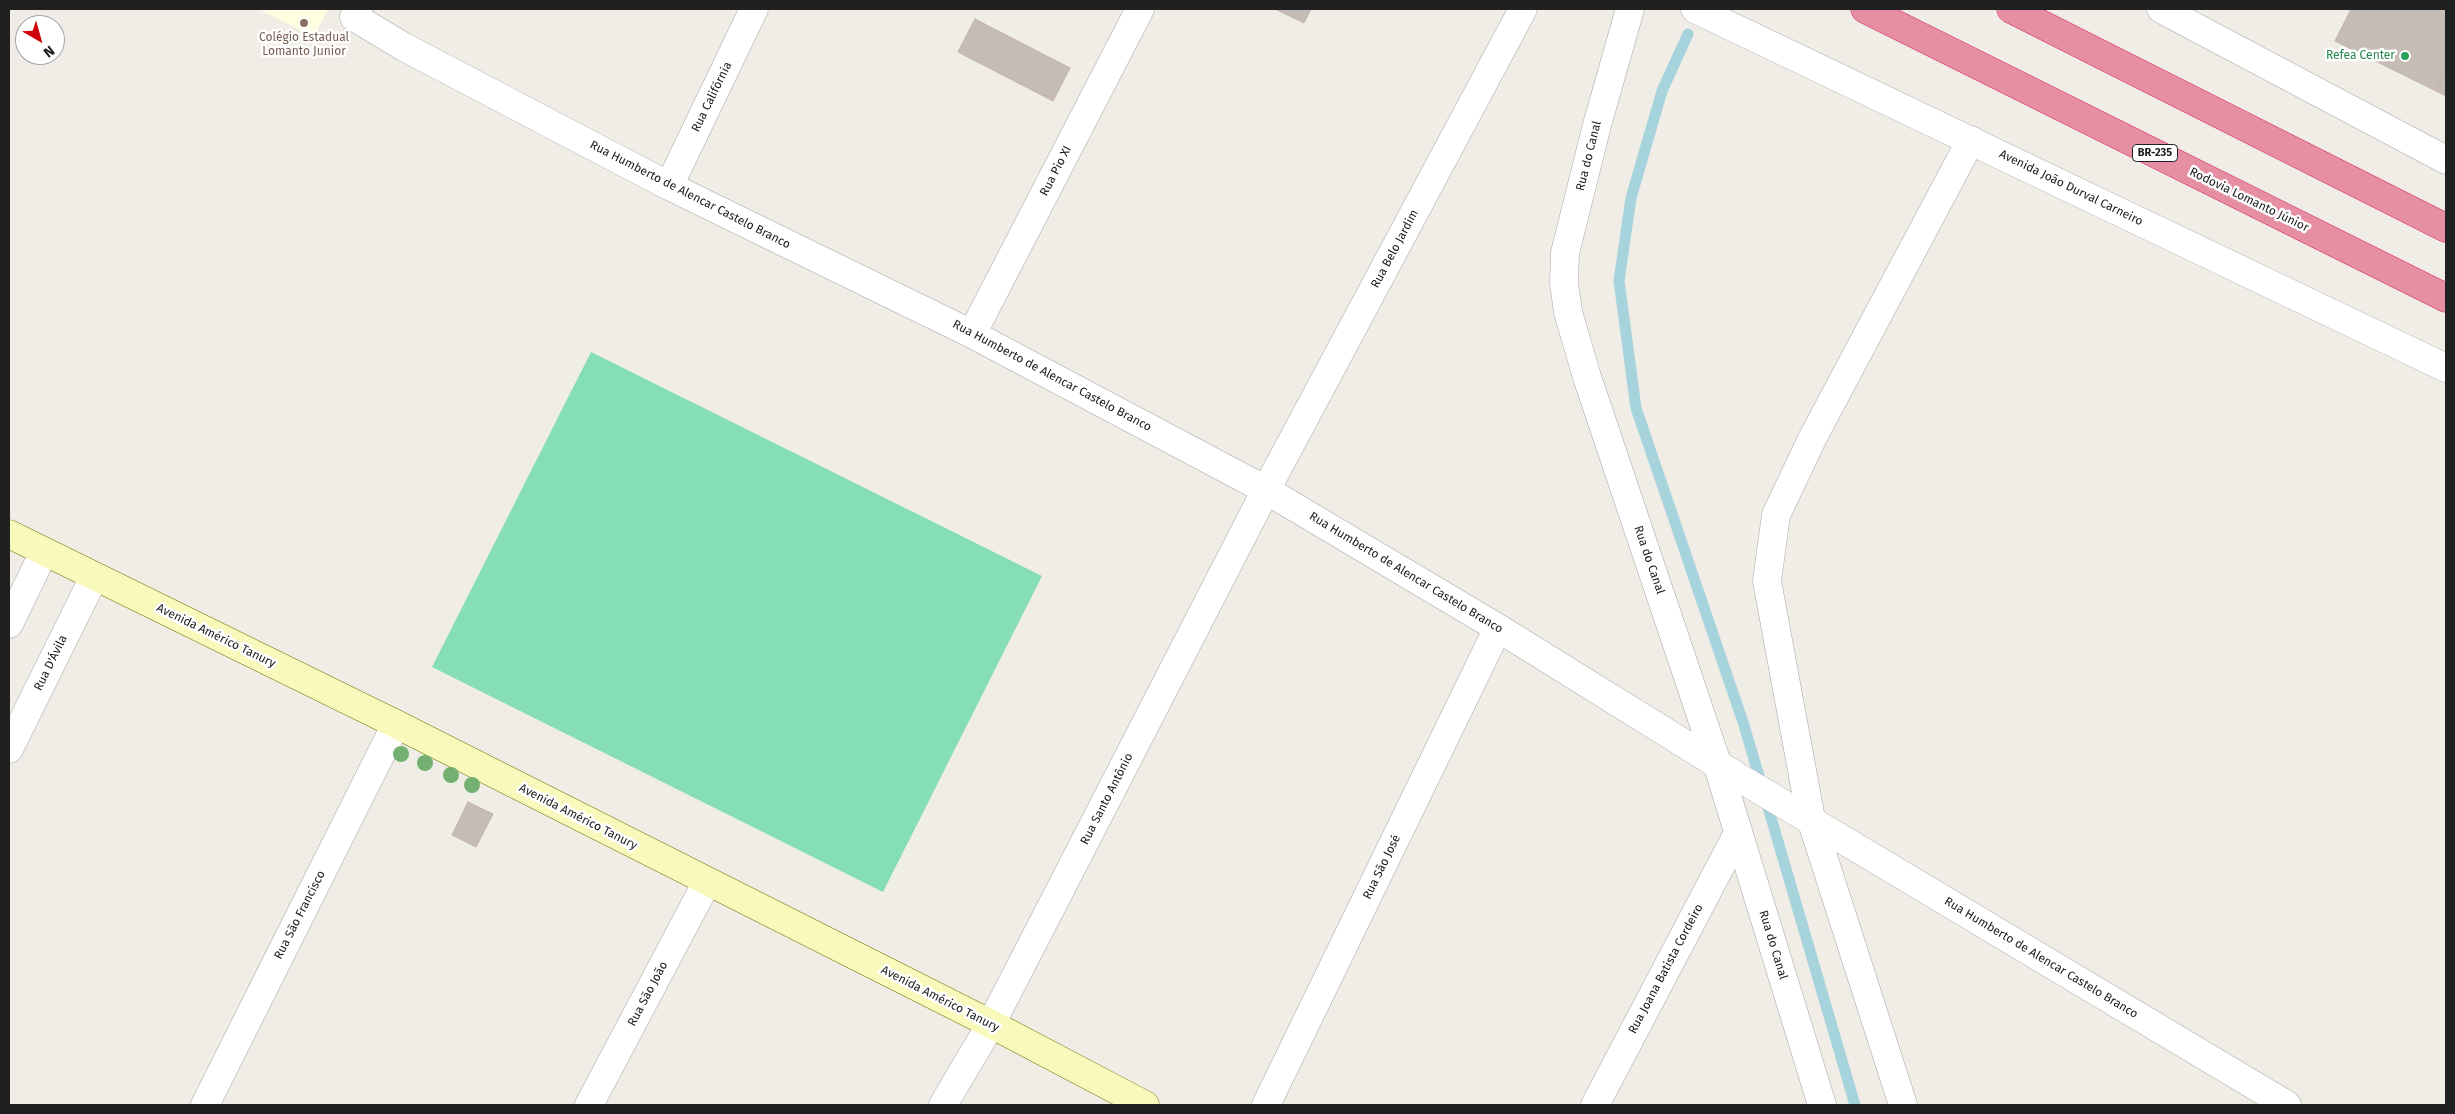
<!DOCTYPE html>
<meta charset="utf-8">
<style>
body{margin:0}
#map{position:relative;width:2455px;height:1114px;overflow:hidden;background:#f0ece6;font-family:"Fira Sans",sans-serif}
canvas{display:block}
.frame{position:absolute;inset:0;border:10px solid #202020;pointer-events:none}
.north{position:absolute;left:15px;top:15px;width:50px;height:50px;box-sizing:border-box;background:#fff;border:1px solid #a6a6a6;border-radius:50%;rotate:142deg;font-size:14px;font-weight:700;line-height:20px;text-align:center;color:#202020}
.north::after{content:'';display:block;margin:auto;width:18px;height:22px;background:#ce0209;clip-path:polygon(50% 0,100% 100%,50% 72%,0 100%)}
</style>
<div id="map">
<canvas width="2455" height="1114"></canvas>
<div class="frame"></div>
<div class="north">N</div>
</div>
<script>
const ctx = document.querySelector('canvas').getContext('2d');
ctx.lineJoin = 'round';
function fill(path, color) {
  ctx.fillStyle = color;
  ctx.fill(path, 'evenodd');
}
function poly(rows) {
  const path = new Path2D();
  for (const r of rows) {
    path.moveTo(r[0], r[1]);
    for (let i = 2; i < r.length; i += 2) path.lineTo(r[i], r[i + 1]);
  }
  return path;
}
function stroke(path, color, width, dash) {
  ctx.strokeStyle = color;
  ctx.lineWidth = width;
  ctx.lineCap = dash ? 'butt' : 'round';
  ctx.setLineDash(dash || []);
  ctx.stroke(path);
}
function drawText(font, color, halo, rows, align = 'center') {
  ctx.font = font + ' "Fira Sans",sans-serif';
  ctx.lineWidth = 5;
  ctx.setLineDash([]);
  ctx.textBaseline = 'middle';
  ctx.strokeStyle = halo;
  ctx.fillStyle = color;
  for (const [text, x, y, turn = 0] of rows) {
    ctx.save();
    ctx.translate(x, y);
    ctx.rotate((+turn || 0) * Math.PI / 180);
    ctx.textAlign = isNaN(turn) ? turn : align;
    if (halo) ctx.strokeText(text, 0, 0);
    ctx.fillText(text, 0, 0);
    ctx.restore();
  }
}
fill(poly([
 [258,9,328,9,314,37]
]), '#fffee1');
fill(poly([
 [591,352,1042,576,883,892,432,667]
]), '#85deb8');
stroke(poly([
 [1688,34,1662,91,1631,198,1619,281,1636,408,1744,725,1855,1105]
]), '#a7d3dd', 11);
const building = poly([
 [1275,9,1311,9,1304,23,1275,9],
 [2351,9,2446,9,2446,70,2436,91,2335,41,2351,9],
 [975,19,1070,68,1053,101,958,52,975,19],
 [2446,70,2446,96,2436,91,2446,70],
 [468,802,493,814,476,847,452,835,468,802]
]);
fill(building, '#c5bcb5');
stroke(building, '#c2b3a8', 1);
const street = poly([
 [358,9,354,17,404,47,669,186,972,334,1266,490,1498,628,1738,777,2287,1105],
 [1630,9,1597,125,1565,253,1564,283,1568,312,1587,377,1717,763,1822,1105],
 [1695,9,2446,368],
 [2161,9,2446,160],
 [669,186,754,9],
 [972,334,1140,9],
 [9,624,44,552],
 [9,749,94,577],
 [205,1105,396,724],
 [589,1105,707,882],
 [943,1105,991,1024,1266,490,1523,9],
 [1266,1105,1498,628],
 [1595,1105,1738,833],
 [1903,1105,1811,819,1767,581,1776,515,1813,437,1971,140]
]);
const secondary = poly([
 [9,534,396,724,991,1024,1145,1105]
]);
const highway = poly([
 [1865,9,2446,298],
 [2011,9,2446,228]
]);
stroke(street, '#a7a7a7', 29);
stroke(secondary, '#6f7806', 29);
stroke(highway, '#da276b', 29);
stroke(street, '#fff', 28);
stroke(secondary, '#f8f9bb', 28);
stroke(highway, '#e68fa2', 28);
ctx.fillStyle = '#73b071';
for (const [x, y] of [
 [401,754],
 [425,763],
 [451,775],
 [472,785]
]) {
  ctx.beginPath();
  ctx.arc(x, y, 8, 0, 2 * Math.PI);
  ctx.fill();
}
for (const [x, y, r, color] of [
 [304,23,5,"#8d6e63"],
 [2405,56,5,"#2e9e5b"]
]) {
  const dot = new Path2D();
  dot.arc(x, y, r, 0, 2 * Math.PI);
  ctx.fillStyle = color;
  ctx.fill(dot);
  stroke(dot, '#fff', 2);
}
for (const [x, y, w] of [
 [2155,153,45]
]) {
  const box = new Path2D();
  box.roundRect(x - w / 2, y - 8.5, w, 17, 4);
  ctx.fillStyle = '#fff';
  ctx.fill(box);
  stroke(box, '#202020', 1);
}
drawText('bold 11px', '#202020', null, [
 ["BR-235",2155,153]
]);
drawText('12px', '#785e54', '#fff', [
 ["Colégio Estadual",304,38],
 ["Lomanto Junior",304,52]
]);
drawText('12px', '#27864d', '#fff', [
 ["Refea Center",2395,56]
], 'right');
drawText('12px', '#202020', '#fff', [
 ["Rua Califórnia",712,97,-64],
 ["Rua do Canal",1589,156,-76],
 ["Rua Pio XI",1056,171,-63],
 ["Avenida João Durval Carneiro",2071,188,26],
 ["Rua Humberto de Alencar Castelo Branco",690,195,27],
 ["Rodovia Lomanto Júnior",2249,200,26],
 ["Rua Belo Jardim",1395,249,-62],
 ["Rua Humberto de Alencar Castelo Branco",1052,376,28],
 ["Rua do Canal",1649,560,71],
 ["Rua Humberto de Alencar Castelo Branco",1406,573,31],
 ["Avenida Américo Tanury",216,636,26],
 ["Rua D'Ávila",51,663,-64],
 ["Rua Santo Antônio",1107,799,-63],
 ["Avenida Américo Tanury",578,817,27],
 ["Rua São José",1382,867,-64],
 ["Rua São Francisco",300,915,-63],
 ["Rua do Canal",1773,945,73],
 ["Rua Humberto de Alencar Castelo Branco",2041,958,31],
 ["Rua Joana Batista Cordeiro",1666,969,-62],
 ["Rua São João",648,994,-62],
 ["Avenida Américo Tanury",940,999,27]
]);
</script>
